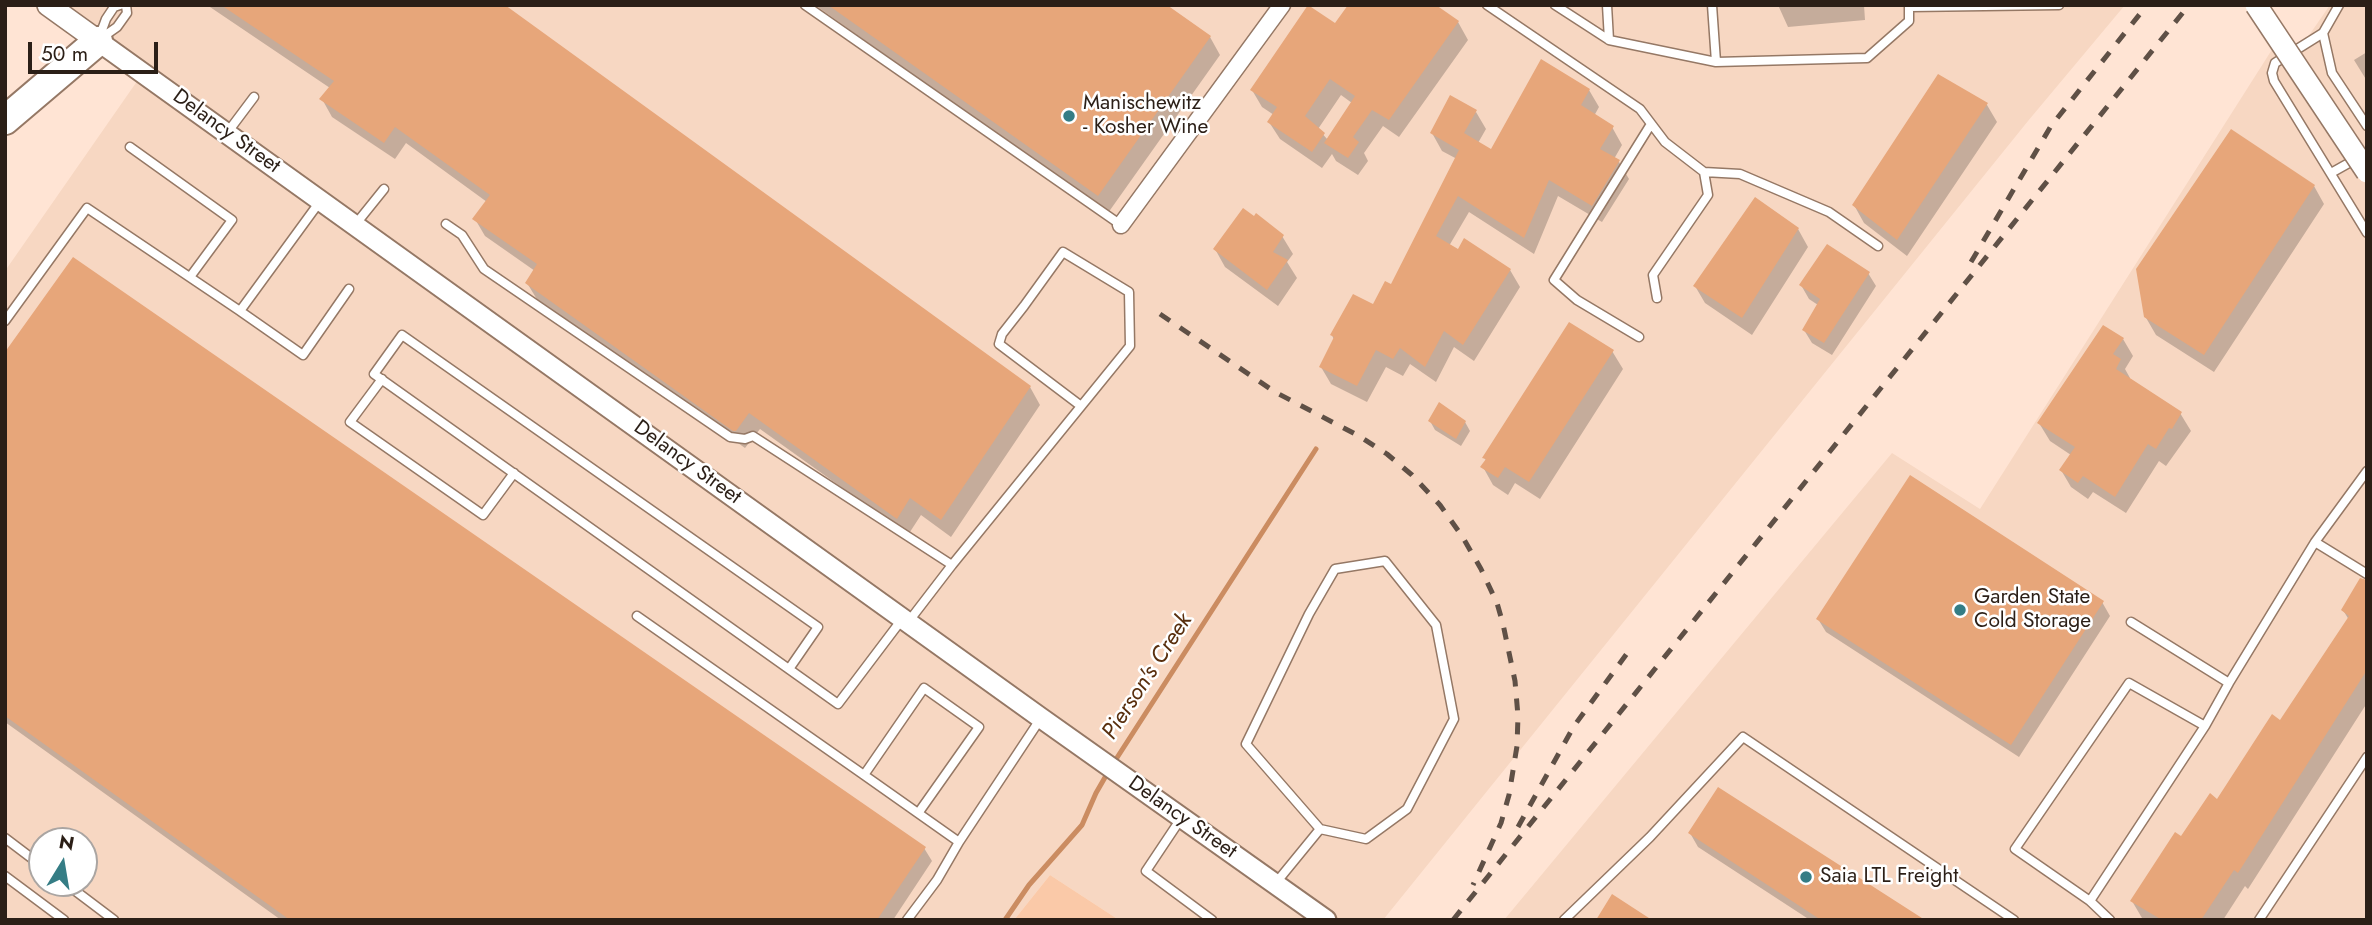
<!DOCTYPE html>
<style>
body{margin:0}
#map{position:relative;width:2372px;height:925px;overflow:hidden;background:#ffe4d4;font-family:Jost,sans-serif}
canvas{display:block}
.frame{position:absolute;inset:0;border:7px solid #2b1f17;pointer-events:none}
.north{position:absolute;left:28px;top:827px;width:70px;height:70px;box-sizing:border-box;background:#fff;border:2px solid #aaa5a2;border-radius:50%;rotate:11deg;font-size:19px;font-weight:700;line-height:28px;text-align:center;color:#2b1f17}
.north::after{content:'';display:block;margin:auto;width:24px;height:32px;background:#357d85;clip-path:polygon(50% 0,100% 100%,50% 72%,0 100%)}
.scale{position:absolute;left:28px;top:42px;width:130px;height:32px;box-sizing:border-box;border:4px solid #2b1f17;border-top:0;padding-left:9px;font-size:21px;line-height:24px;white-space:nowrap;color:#2b1f17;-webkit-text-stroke:5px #fff;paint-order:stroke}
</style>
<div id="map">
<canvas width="2372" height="925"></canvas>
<div class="frame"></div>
<div class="north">N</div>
<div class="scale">50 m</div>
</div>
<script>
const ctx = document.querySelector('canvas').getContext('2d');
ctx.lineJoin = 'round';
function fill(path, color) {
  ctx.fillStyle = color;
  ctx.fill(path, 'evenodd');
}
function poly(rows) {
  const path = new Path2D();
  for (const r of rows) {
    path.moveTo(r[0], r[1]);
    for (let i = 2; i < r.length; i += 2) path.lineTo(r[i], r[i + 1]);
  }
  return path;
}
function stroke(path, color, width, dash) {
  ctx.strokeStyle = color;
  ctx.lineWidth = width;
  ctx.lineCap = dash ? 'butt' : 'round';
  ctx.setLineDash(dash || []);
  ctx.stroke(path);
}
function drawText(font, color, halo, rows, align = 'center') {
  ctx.font = font + ' Jost,sans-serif';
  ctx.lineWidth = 5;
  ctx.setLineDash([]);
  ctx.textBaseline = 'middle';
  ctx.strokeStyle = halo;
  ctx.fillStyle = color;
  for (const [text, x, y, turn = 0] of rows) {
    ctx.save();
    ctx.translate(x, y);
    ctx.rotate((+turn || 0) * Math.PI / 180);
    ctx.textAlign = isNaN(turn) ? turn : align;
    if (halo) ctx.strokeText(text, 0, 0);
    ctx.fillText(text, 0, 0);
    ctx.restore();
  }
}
fill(poly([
 [41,5,2125,5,2028,121,1383,920,1119,920,1050,875,1014,920,5,920,5,271,140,77],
 [42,841,84,841,84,883,42,883],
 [2330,5,2367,5,2367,920,1504,920,1892,453,1980,509,2280,37,2294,57]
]), '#f7d7c2');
fill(poly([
 [1050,875,1119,920,1014,920]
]), '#fac9a8');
fill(poly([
 [207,5,502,5,1030,387,1040,405,951,537,921,515,908,535,760,429,745,448,538,301,527,283,535,271,485,236,475,219,487,202,406,143,395,159,332,117,322,99,330,88],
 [815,5,1164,5,1210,37,1220,55,1108,213],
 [1778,5,1864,5,1865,20,1788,27],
 [1458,22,1468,40,1399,137,1383,126,1364,153,1368,161,1358,175,1336,161,1332,154,1322,168,1280,139,1269,122,1274,115,1262,107,1252,90,1336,26],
 [1341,95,1352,103,1328,140,1318,129],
 [2367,52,2367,81,2354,60],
 [1938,76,1987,105,1997,122,1907,256,1864,223,1854,205],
 [1589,90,1599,107,1594,116,1612,127,1622,145,1614,159,1619,162,1629,179,1602,222,1558,196,1534,254,1469,212,1449,246,1510,270,1520,287,1474,361,1454,347,1436,382,1410,364,1403,376,1386,367,1367,402,1331,384,1321,367,1334,340,1332,335,1374,306,1392,286,1457,159,1442,151,1432,133,1476,112,1486,129,1478,143,1492,151],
 [2314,186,2324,204,2214,372,2156,335,2145,316],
 [1798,229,1808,247,1752,335,1705,303,1695,286],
 [1282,236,1293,254,1287,262,1297,278,1278,306,1225,267,1215,249],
 [1868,273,1876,286,1832,355,1812,343,1804,330,1818,305,1809,299,1801,285],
 [2123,339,2133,356,2125,369,2130,378,2129,380,2180,413,2191,431,2166,466,2159,461,2126,513,2093,492,2088,499,2071,487,2061,470,2071,455,2050,441,2039,423],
 [1612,351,1623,369,1540,499,1515,483,1508,495,1493,485,1483,467,1487,461,1484,458],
 [5,355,924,848,932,861,893,920,281,920,5,722],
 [1430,421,1465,422,1470,431,1461,446,1435,430],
 [2367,589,2367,703,2248,889,2245,886,2223,920,2142,918,2132,901,2182,839,2218,802,2280,722,2349,620,2343,610],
 [2102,602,2110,616,2019,757,1826,632,1818,619],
 [1690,833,1922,920,1810,920,1698,847]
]), '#0003');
stroke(poly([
 [1005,920,1029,885,1082,825,1096,793,1111,767,1316,449]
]), '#cb8c61', 5);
fill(poly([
 [221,5,505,5,1031,386,941,520,910,498,897,519,749,413,736,431,733,431,525,283,537,264,472,219,490,195,395,127,384,143,319,99,334,81],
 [828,5,1167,5,1211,36,1098,196],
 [1308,5,1335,23,1348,5,1436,5,1459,21,1389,120,1372,110,1353,137,1359,142,1348,158,1324,143,1355,96,1330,79,1305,116,1325,133,1312,152,1267,122,1277,107,1250,90],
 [1541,59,1590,89,1581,105,1614,126,1600,149,1620,160,1592,206,1549,180,1524,238,1458,196,1436,236,1458,249,1464,238,1511,269,1463,345,1444,331,1425,367,1400,348,1393,359,1376,350,1357,386,1319,367,1334,337,1330,335,1353,294,1373,304,1385,281,1391,284,1459,150,1430,133,1450,95,1477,110,1464,133,1491,149],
 [1938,74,1988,103,1897,240,1852,205],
 [2231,129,2315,185,2204,355,2144,317,2136,269],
 [1755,197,1799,228,1742,318,1693,286],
 [1243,208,1254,216,1256,213,1284,235,1273,252,1288,260,1267,290,1213,249],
 [1827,244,1870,272,1824,343,1802,330,1820,299,1799,285],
 [73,257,926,847,877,920,290,920,5,716,5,352],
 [1569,322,1614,350,1529,482,1505,467,1498,478,1480,467,1486,459,1482,458],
 [2103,325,2124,338,2113,354,2121,359,2116,369,2182,412,2172,429,2169,428,2156,449,2148,444,2115,497,2083,476,2078,483,2059,470,2075,447,2037,423],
 [1439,402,1466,421,1456,439,1428,421],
 [1910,475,2104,601,2011,745,1816,619],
 [2360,578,2367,580,2367,670,2238,873,2234,870,2201,920,2162,920,2130,901,2175,832,2181,836,2210,793,2217,799,2272,714,2280,720,2349,616,2341,610],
 [1718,787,1925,920,1821,920,1688,833],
 [1612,894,1652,920,1596,920]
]), '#e7a67a');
const service = poly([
 [805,5,1121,225],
 [1487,5,1640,109,1665,142,1704,172,1708,195,1653,275,1657,298],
 [1555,5,1609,40,1607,5],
 [1712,5,1716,62,1867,58,1909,21,1909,5],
 [2339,5,2323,33,2332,73,2367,126],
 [1909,7,2059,5],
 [2323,33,2275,63,2272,73,2274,81,2367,233],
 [99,38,106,19,114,7,120,5],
 [100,39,117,27,127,13,126,5],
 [1609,40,1716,62],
 [227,133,254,97],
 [130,147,232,220,190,277],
 [1704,172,1740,174,1829,212,1878,246],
 [2331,173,2356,159],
 [446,224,462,235,484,269,730,437,745,439,753,436,952,565,1130,346,1129,292,1063,252,1024,306,1002,334,999,344,1081,406],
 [355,225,384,189],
 [240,311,303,355,349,289],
 [5,321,87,208,240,311,321,200],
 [1639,337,1577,300,1554,280,1651,124],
 [382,379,350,422,483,515,514,473],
 [2315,542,2367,471],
 [637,616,864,775],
 [909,621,952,565],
 [2131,622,2229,683],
 [789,669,818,627,402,335,374,374,838,704,903,618],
 [919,812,979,727,924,688,864,775,959,842,1041,718],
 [1182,817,1146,871,1212,920],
 [5,838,42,866],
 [5,876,64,920],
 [65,883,114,920],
 [1275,884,1320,829,1366,839,1407,809,1454,719,1436,625,1385,561,1335,569,1309,614,1246,744,1320,829],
 [2090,901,2205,726,2229,683,2315,542,2367,574],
 [907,920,937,880,959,842],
 [1564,920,1650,837,1743,737,2014,920],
 [2110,920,2090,901,2015,849,2129,683,2205,726],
 [2259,920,2367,757]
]);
const minor = poly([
 [1121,225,1282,5]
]);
const tertiary = poly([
 [98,41,1041,718,1326,920]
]);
const secondary = poly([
 [48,5,98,41]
]);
const motorway = poly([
 [5,120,98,41]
]);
stroke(service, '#957865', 11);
stroke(minor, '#957865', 19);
stroke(tertiary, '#957865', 23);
stroke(secondary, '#957865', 24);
stroke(motorway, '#957865', 32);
stroke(service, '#fff', 8);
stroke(minor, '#fff', 16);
stroke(tertiary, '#fff', 19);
stroke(secondary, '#fff', 21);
stroke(motorway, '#fff', 28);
stroke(poly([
 [1971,262,2051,126,2147,5],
 [1160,314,1275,392,1359,436,1387,454,1412,475,1440,505,1462,536,1481,569,1497,603,1503,624,1515,681,1518,716,1517,746,1509,795,1501,823,1473,885],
 [1518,827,1574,726,1631,648],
 [1453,920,2189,5]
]), '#5f5046', 5, [12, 12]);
const secondaryBridge = poly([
 [2256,5,2367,172]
]);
stroke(secondaryBridge, '#957865', 24, []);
stroke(secondaryBridge, '#fff', 21);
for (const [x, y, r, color] of [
 [1069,116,7,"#357d85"],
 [1960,610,7,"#357d85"],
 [1806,877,7,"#357d85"]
]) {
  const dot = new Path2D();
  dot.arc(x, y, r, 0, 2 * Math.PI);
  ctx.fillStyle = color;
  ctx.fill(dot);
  stroke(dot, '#fff', 2.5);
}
drawText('21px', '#2b1f17', '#fff', [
 ["Manischewitz",1083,104],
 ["- Kosher Wine",1083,128],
 ["Garden State",1974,598],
 ["Cold Storage",1974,622],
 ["Saia LTL Freight",1820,877]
], 'left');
drawText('21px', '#2b1f17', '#fff', [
 ["Delancy Street",226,132,36],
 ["Delancy Street",687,463,36],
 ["Delancy Street",1182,818,35]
]);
drawText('italic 23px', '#592f0e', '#fff', [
 ["Pierson's Creek",1148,677,-57]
]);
</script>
